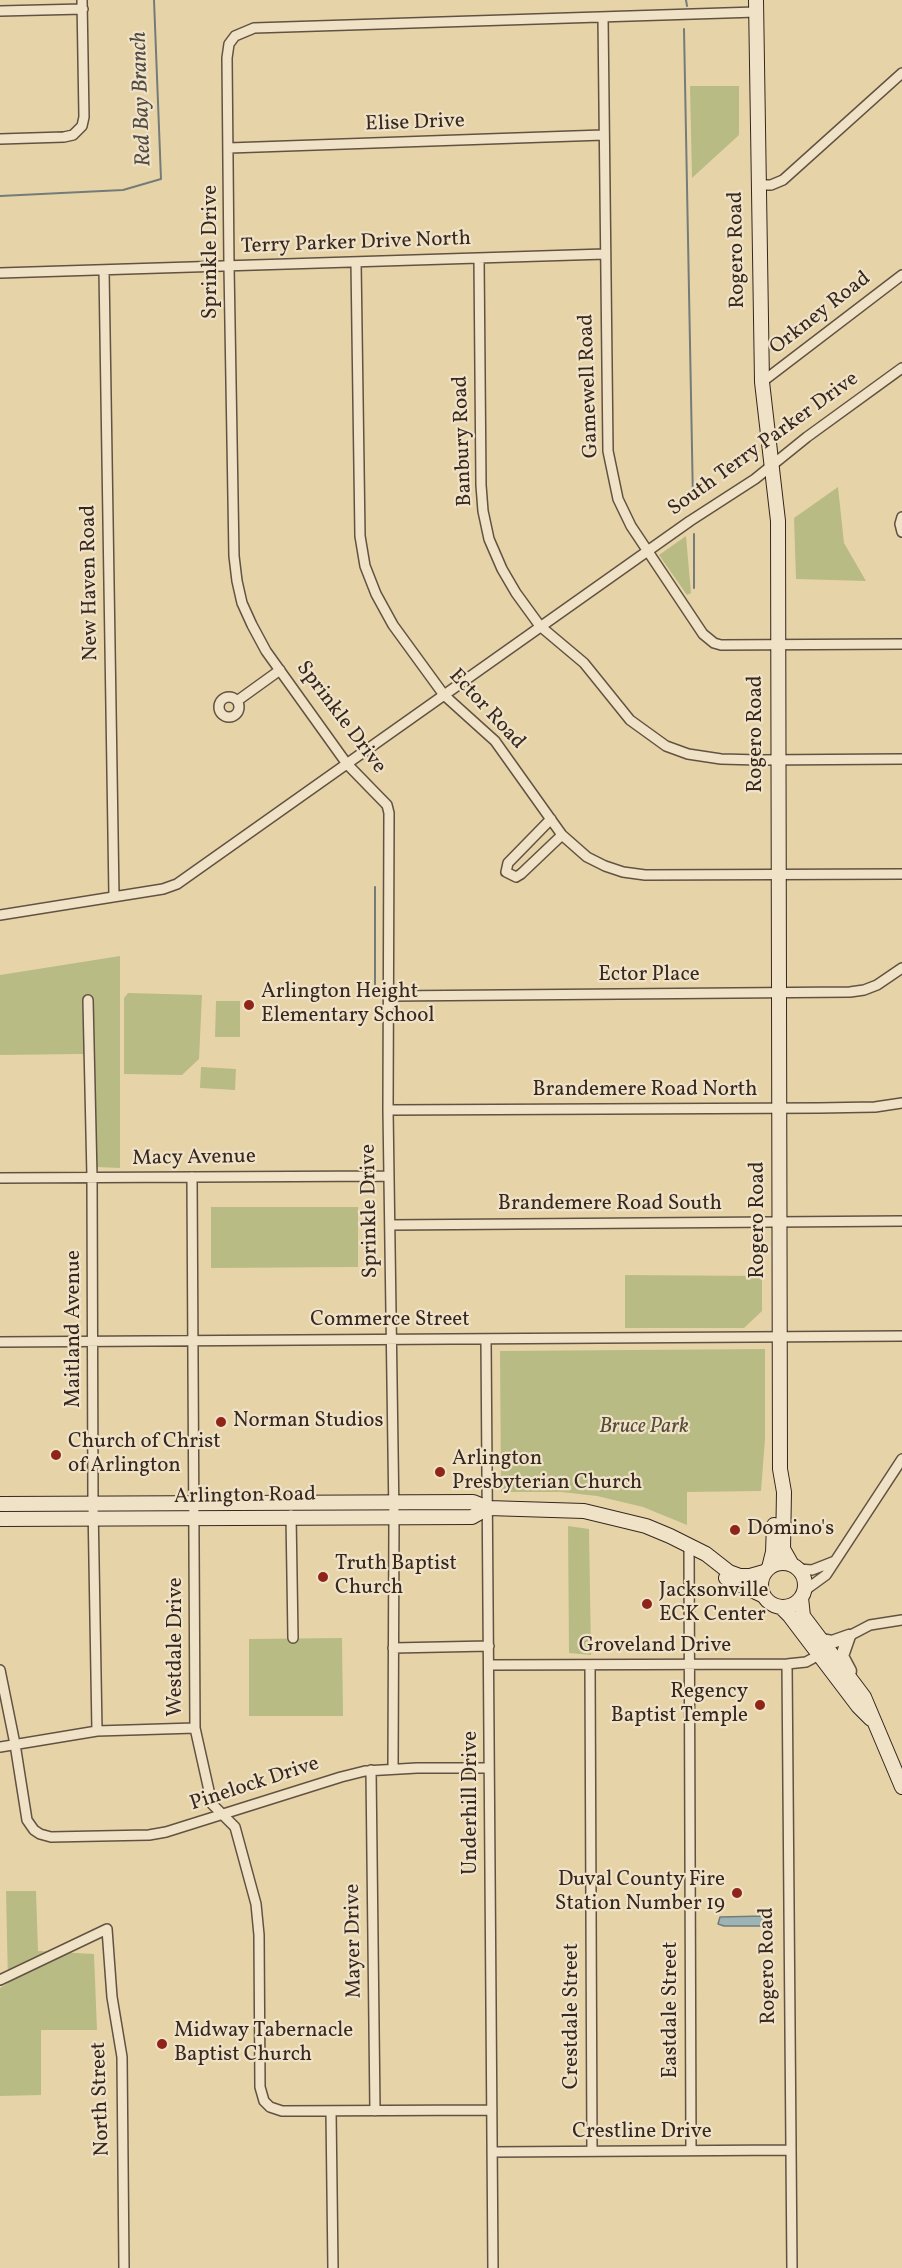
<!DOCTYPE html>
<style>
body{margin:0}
canvas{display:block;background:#e7d3a8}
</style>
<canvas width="902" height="2268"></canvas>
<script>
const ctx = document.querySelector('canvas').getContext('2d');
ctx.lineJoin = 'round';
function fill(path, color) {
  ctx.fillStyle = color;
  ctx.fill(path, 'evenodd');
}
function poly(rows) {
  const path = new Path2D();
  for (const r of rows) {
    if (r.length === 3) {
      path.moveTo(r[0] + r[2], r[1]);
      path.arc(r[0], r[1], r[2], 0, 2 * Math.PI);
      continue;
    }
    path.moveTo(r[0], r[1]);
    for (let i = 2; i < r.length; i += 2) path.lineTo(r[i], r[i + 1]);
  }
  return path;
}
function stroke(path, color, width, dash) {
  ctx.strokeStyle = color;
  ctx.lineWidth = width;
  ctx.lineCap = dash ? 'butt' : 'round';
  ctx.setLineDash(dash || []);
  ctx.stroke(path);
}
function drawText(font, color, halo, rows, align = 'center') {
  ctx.font = font + ' Vollkorn,serif';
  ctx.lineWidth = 4.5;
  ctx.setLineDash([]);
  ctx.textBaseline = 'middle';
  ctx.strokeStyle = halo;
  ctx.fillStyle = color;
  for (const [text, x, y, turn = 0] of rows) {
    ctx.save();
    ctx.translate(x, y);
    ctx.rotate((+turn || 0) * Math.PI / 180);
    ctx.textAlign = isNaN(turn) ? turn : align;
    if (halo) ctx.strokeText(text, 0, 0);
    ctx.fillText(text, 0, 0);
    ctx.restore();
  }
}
fill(poly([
 [690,86,739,86,739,135,692,178],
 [838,487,844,543,866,581,796,579,794,518],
 [686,536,691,593,687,595,659,555],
 [120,956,120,1168,96,1167,92,1056,81,1054,0,1055,0,975],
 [128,993,202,995,199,1059,182,1075,124,1074,124,998],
 [216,1001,240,1001,240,1037,215,1037],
 [201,1067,236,1069,235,1090,200,1088],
 [211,1207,358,1207,358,1267,211,1268],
 [625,1275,762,1276,762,1311,744,1328,625,1328],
 [765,1349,765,1439,761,1491,687,1492,687,1525,643,1507,597,1496,561,1492,501,1492,500,1351],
 [568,1526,589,1529,591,1655,569,1653],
 [342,1638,343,1716,249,1716,249,1639],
 [6,1891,36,1891,38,1951,94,1954,97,2030,41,2030,41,2095,0,2096,0,1988,8,1983]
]), '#b9bb85');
const water = poly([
 [764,1916,768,1924,764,1926,724,1926,718,1924,720,1917,764,1916]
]);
fill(water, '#9db4b5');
stroke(water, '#747c79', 1.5);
stroke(poly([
 [686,0,687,6],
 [684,29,693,501],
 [0,196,123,190,161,179,154,0],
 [694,534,694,588],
 [375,887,375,987]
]), '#747c79', 2);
const minor = poly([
 [0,11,83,9],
 [603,17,608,451,618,499,631,526,703,634,714,643,721,645,902,644],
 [0,139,64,137,73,135,82,126,84,117,82,0],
 [229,148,603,135],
 [758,185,771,185,783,180,902,73],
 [479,258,481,485,483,511,489,539,502,569,516,593,540,626,584,663,630,720,666,746,688,754,721,759,759,760,902,759],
 [356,262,360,536,365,566,376,594,393,625,444,695,495,741,562,835,587,857,605,866,623,872,645,875,902,874],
 [104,270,114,896],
 [0,273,605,254],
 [762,382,902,275],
 [902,517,900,524,902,532],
 [229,707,10],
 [237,701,280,670],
 [551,819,508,863,506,872,516,877,521,874,562,835],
 [0,915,163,889,177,884,690,521,755,479,807,437,902,368],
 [390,996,850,992,864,990,877,985,902,968],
 [88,1000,92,1177,93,1504,97,1731],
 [388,1110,819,1108,875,1107,902,1103],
 [192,1177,195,1728,212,1804,235,1827,256,1904,259,1935,260,2087,264,2101,270,2107,282,2111,492,2110],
 [0,1178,389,1176],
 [390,1225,902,1221],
 [486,1339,493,2268],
 [0,1342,902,1336],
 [291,1515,293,1638],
 [689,1545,691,2150],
 [798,1569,812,1570,835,1561],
 [804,1591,826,1575,902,1459],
 [849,1636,870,1625,902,1620],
 [393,1648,489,1646],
 [787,1664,792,2268],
 [490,1665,787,1664,806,1662,819,1655],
 [590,1665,592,2151],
 [0,1670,15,1744,27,1820,34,1830,40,1834,51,1837,149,1835,166,1832,341,1777,365,1771,417,1768,489,1768],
 [0,1747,97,1731,195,1728],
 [393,1769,394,1517,388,1110,389,813,387,805,347,764,266,651,252,625,242,603,237,581,234,556,229,266,227,58,229,44,235,36,254,28,756,12],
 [371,1770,375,2111],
 [0,1980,107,1929,112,1997,122,2057,124,2268],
 [331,2111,333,2268],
 [492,2152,791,2150]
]);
const tertiary = poly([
 [849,1636,842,1656,850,1671],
 [821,1640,832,1642,849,1636]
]);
const secondary = poly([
 [756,0,762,382,778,521,780,1469,784,1492,783,1549,792,1565],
 [0,1504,473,1502,488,1508,584,1511,646,1526,670,1536,706,1554,729,1572,740,1576,750,1576,764,1572],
 [0,1519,472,1517,488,1508],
 [783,1585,22],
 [769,1568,773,1552,774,1525],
 [726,1578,762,1595],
 [801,1598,803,1616,864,1697,902,1787],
 [781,1607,789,1615,858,1706,871,1719]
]);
stroke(minor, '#625242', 12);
stroke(tertiary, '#625242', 15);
stroke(secondary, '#362720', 16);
stroke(minor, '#efe2c6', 9);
stroke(tertiary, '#efe2c6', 12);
stroke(secondary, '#efe2c6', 14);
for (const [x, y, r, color] of [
 [249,1005,6,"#8f2418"],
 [221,1422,6,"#8f2418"],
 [56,1455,6,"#8f2418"],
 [440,1472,6,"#8f2418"],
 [735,1530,6,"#8f2418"],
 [323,1577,6,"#8f2418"],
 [647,1604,6,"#8f2418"],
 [760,1705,6,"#8f2418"],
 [737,1893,6,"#8f2418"],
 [162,2044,6,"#8f2418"]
]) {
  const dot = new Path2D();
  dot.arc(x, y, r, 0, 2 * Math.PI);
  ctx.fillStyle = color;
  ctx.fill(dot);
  stroke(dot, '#efe2c6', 2);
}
drawText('21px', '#362720', '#efe2c6', [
 ["Elise Drive",415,124,-2],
 ["Terry Parker Drive North",356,244,-2],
 ["Rogero Road",738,250,-91],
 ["Sprinkle Drive",212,252,-90],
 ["Orkney Road",821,314,-38],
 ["Gamewell Road",590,386,-92],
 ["Banbury Road",464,441,-92],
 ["South Terry Parker Drive",764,445,-36],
 ["New Haven Road",91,583,-91],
 ["Ector Road",486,710,47],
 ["Sprinkle Drive",340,718,53],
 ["Rogero Road",757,734,-90],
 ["Ector Place",649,976],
 ["Brandemere Road North",645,1091],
 ["Macy Avenue",194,1159,-1],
 ["Brandemere Road South",610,1205],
 ["Sprinkle Drive",371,1211,-91],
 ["Rogero Road",759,1220,-90],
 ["Commerce Street",390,1321],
 ["Maitland Avenue",75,1329,-90],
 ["Arlington Road",245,1497,-1],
 ["Westdale Drive",177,1647,-90],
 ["Groveland Drive",655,1647],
 ["Pinelock Drive",255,1785,-18],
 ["Underhill Drive",472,1803,-90],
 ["Mayer Drive",355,1941,-91],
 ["Rogero Road",769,1966,-91],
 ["Eastdale Street",672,2010,-90],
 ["Crestdale Street",573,2016,-90],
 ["North Street",102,2099,-92],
 ["Crestline Drive",642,2133]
]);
drawText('21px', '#362720', '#efe2c6', [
 ["Arlington Height",261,993],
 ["Elementary School",261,1017],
 ["Norman Studios",233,1422],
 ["Church of Christ",68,1443],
 ["of Arlington",68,1467],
 ["Arlington",452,1460],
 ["Presbyterian Church",452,1484],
 ["Domino's",747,1530],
 ["Truth Baptist",335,1565],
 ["Church",335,1589],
 ["Jacksonville",659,1592],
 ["ECK Center",659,1616],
 ["Regency",748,1693,"right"],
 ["Baptist Temple",748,1717,"right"],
 ["Duval County Fire",725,1881,"right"],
 ["Station Number 19",725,1905,"right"],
 ["Midway Tabernacle",174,2032],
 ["Baptist Church",174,2056]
], 'left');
drawText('italic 21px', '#574c39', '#efe2c6', [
 ["Bruce Park",644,1428]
]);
drawText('italic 22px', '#504a45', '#efe2c6', [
 ["Red Bay Branch",143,99,-92]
]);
</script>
